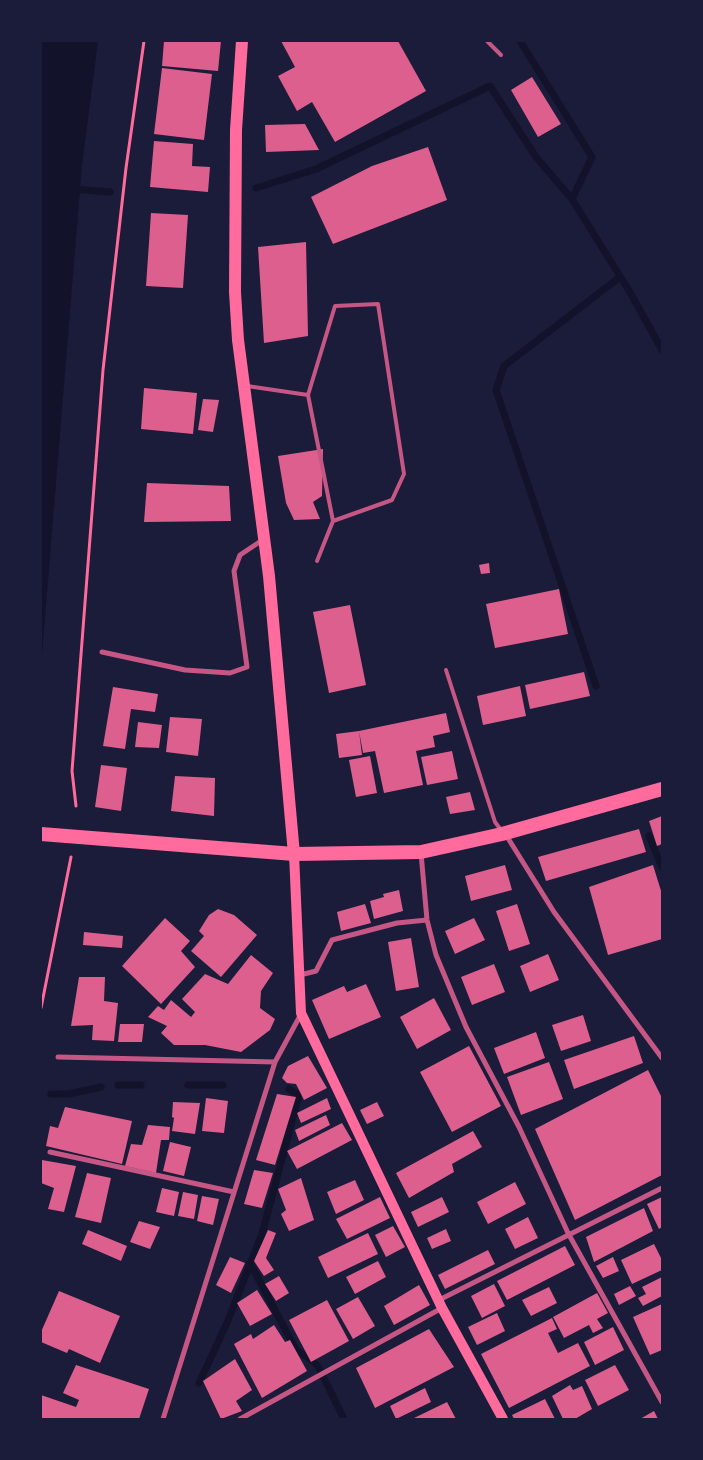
<!DOCTYPE html>
<style>
body{margin:0}
#map{position:relative;width:703px;height:1460px;overflow:hidden;background:#1b1b3a;font-family:Manrope,sans-serif}
canvas{display:block}
.frame{position:absolute;inset:0;border:42px solid #1b1b3a;pointer-events:none}
</style>
<div id="map">
<canvas width="703" height="1460"></canvas>
<div class="frame"></div>
</div>
<script>
const ctx = document.querySelector('canvas').getContext('2d');
ctx.lineJoin = 'round';
function fill(path, color) {
  ctx.fillStyle = color;
  ctx.fill(path, 'evenodd');
}
function poly(rows) {
  const path = new Path2D();
  for (const r of rows) {
    path.moveTo(r[0], r[1]);
    for (let i = 2; i < r.length; i += 2) path.lineTo(r[i], r[i + 1]);
  }
  return path;
}
function stroke(path, color, width, dash) {
  ctx.strokeStyle = color;
  ctx.lineWidth = width;
  ctx.lineCap = dash ? 'butt' : 'round';
  ctx.setLineDash(dash || []);
  ctx.stroke(path);
}
fill(poly([
 [41,41,98,41,82,165,41,666]
]), '#12122b');
stroke(poly([
 [520,41,592,157,572,199,631,294,662,350],
 [256,188,316,169,490,86,536,157,572,199],
 [73,189,110,192],
 [596,686,496,390,504,366,620,277],
 [649,836,662,867],
 [118,1085,141,1085],
 [188,1085,223,1085],
 [51,1094,68,1094,101,1087],
 [250,1263,296,1350,309,1358,318,1366,344,1419],
 [199,1383,227,1323,262,1234,299,1095,289,1089]
]), '#12122b', 7);
fill(poly([
 [164,41,221,41,218,71,162,66],
 [281,41,398,41,426,91,335,142,312,102,297,111,278,76,295,67],
 [162,68,212,74,204,140,154,134],
 [532,77,561,124,538,137,511,90],
 [305,124,319,150,266,152,265,125],
 [154,141,193,144,192,166,210,167,208,192,150,187],
 [428,147,447,200,333,244,311,197,372,166],
 [151,213,188,215,183,288,146,286],
 [306,242,308,336,264,343,258,247],
 [144,388,197,393,193,434,141,429],
 [203,399,219,400,213,432,198,430],
 [323,449,322,496,313,502,320,519,294,520,286,503,278,456],
 [147,483,229,486,231,521,144,522],
 [489,563,490,573,481,574,479,565],
 [559,589,568,634,495,648,486,604],
 [350,605,366,685,329,693,313,612],
 [584,672,590,696,530,709,525,685],
 [520,686,526,716,483,725,477,696],
 [113,687,158,694,155,712,131,709,125,749,103,746],
 [446,713,450,732,433,736,435,747,416,751,423,785,384,793,375,751,363,753,359,731],
 [170,717,202,719,198,756,166,752],
 [138,722,162,725,159,748,135,747],
 [359,731,362,755,339,758,336,734],
 [452,751,458,779,427,785,421,757],
 [370,756,377,793,356,797,349,760],
 [101,765,127,768,121,811,95,807],
 [175,776,215,778,214,816,171,811],
 [470,792,475,810,450,814,446,797],
 [662,816,662,844,657,846,649,821],
 [639,829,646,852,546,881,538,857],
 [505,865,512,890,471,901,465,876],
 [653,865,662,894,662,939,608,955,589,887],
 [399,890,403,911,374,919,370,901,384,897,383,894],
 [365,904,371,923,341,931,337,912],
 [517,904,530,944,509,951,496,911],
 [218,909,234,915,257,935,221,977,191,951,204,936,199,931,209,915],
 [165,918,190,941,181,951,195,967,161,1004,122,966],
 [474,918,485,940,455,954,445,931],
 [84,932,123,936,122,948,83,945],
 [411,938,419,987,396,991,388,942],
 [548,954,559,980,530,992,520,966],
 [251,955,273,973,261,991,260,1008,275,1019,270,1030,241,1052,205,1045,174,1045,161,1033,167,1026,148,1017,158,1006,164,1010,171,1000,191,1017,195,1012,182,999,205,974,228,984],
 [494,964,505,992,472,1005,461,977],
 [79,977,105,977,104,1001,118,1003,114,1041,92,1040,93,1025,71,1026],
 [366,984,381,1017,329,1039,312,1000,344,986,347,992],
 [434,998,451,1030,417,1049,400,1017],
 [583,1015,591,1041,561,1051,552,1025],
 [120,1024,144,1024,142,1042,118,1042],
 [536,1032,545,1058,504,1074,494,1048],
 [634,1036,643,1063,574,1089,564,1060],
 [469,1046,501,1106,452,1132,420,1072],
 [308,1056,327,1088,304,1100,296,1084,287,1083,282,1078,288,1066],
 [549,1062,563,1099,521,1115,507,1077],
 [648,1070,662,1098,662,1175,575,1220,535,1129],
 [277,1094,296,1097,275,1165,256,1160],
 [206,1098,228,1101,224,1133,202,1131],
 [327,1098,331,1109,301,1123,297,1113],
 [173,1102,200,1103,195,1134,172,1131,174,1118,172,1117],
 [377,1102,384,1116,367,1124,360,1110],
 [65,1107,132,1121,122,1164,46,1146,50,1126,58,1128],
 [326,1115,330,1125,299,1141,295,1130],
 [342,1123,352,1140,297,1169,287,1151],
 [148,1125,170,1127,169,1140,161,1140,156,1173,125,1166,131,1144,142,1145],
 [473,1131,482,1147,452,1164,454,1172,409,1198,396,1173],
 [170,1142,191,1147,184,1176,163,1171],
 [42,1160,76,1166,64,1212,48,1209,54,1188,41,1183],
 [254,1170,273,1173,262,1208,244,1204],
 [87,1173,111,1178,101,1223,75,1217],
 [301,1178,314,1220,289,1231,281,1214,286,1210,278,1189],
 [355,1180,364,1200,336,1214,327,1192],
 [515,1182,526,1204,488,1224,477,1202],
 [162,1188,179,1192,174,1216,156,1212],
 [183,1192,198,1195,194,1219,178,1216],
 [202,1196,219,1199,213,1225,197,1221],
 [380,1197,390,1218,347,1239,336,1219],
 [442,1197,449,1212,418,1227,411,1212],
 [662,1197,662,1227,659,1229,647,1204],
 [644,1208,653,1231,594,1262,586,1237],
 [528,1217,538,1238,515,1249,505,1229],
 [139,1221,160,1227,150,1249,130,1242],
 [393,1226,405,1247,386,1257,375,1235],
 [446,1229,451,1241,432,1249,427,1238],
 [88,1230,127,1246,121,1261,82,1244],
 [268,1230,276,1233,266,1258,274,1270,264,1276,254,1261],
 [368,1233,378,1254,328,1278,318,1257],
 [654,1244,662,1260,662,1270,632,1284,621,1260],
 [565,1246,575,1265,507,1300,497,1281],
 [488,1250,495,1264,445,1289,438,1275],
 [230,1257,245,1263,231,1293,216,1285],
 [613,1257,619,1271,603,1278,596,1266],
 [378,1261,386,1277,355,1294,346,1277],
 [279,1276,289,1293,276,1301,265,1284],
 [662,1277,662,1296,643,1306,638,1298,646,1294,642,1287],
 [494,1284,505,1306,482,1318,471,1296],
 [419,1285,430,1305,394,1325,384,1306],
 [630,1286,636,1296,619,1305,614,1294],
 [549,1287,557,1303,531,1316,522,1300],
 [257,1290,272,1314,250,1326,237,1303],
 [59,1291,120,1316,100,1363,69,1349,67,1353,41,1342,41,1332],
 [597,1293,608,1313,597,1319,603,1328,593,1333,589,1325,564,1338,553,1317],
 [358,1297,375,1326,353,1339,336,1309],
 [327,1300,349,1341,311,1362,289,1320],
 [662,1304,662,1350,650,1355,633,1317],
 [497,1313,505,1331,477,1345,468,1327],
 [552,1318,557,1329,548,1333,558,1353,578,1343,590,1366,509,1408,481,1354],
 [274,1325,285,1342,290,1340,307,1371,262,1398,234,1344,251,1334,253,1339],
 [613,1327,624,1350,595,1365,584,1342],
 [429,1329,454,1367,375,1408,356,1368],
 [235,1359,252,1390,236,1401,242,1411,221,1419,203,1381],
 [76,1365,149,1389,139,1419,41,1419,41,1395,76,1407,79,1400,63,1393],
 [615,1365,629,1390,598,1406,585,1380],
 [570,1385,573,1390,582,1386,592,1409,575,1419,563,1419,552,1396],
 [425,1388,431,1402,396,1419,390,1406],
 [545,1399,555,1419,514,1419,512,1415],
 [447,1402,456,1419,412,1419],
 [654,1411,658,1419,640,1419]
]), '#dd5f8e');
stroke(poly([
 [76,806,72,771,103,370,126,168,144,41],
 [41,1008,71,857]
]), '#ff6b9d', 3);
stroke(poly([
 [487,41,501,55],
 [247,386,308,395,333,521,317,561],
 [308,395,335,306,378,304,404,474,392,500,333,521],
 [446,670,495,822,501,830]
]), '#c65784', 4);
stroke(poly([
 [102,652,185,670,230,673,247,667,234,571,240,555,264,539],
 [506,835,554,912,662,1058],
 [421,853,427,920,436,955,466,1027,519,1127,568,1233,662,1402],
 [300,975,316,971,332,940,397,923,427,920],
 [58,1057,275,1062],
 [50,1152,234,1192],
 [439,1300,662,1188],
 [163,1419,275,1062,301,1014],
 [240,1419,442,1308]
]), '#c65784', 5);
stroke(poly([
 [294,854,301,1013,442,1308,503,1419]
]), '#ff6b9d', 10);
stroke(poly([
 [242,41,236,130,235,292,238,340,269,576,294,854]
]), '#ff6b9d', 12);
stroke(poly([
 [41,834,294,854,421,852,502,834,662,789]
]), '#ff6b9d', 14);
</script>
